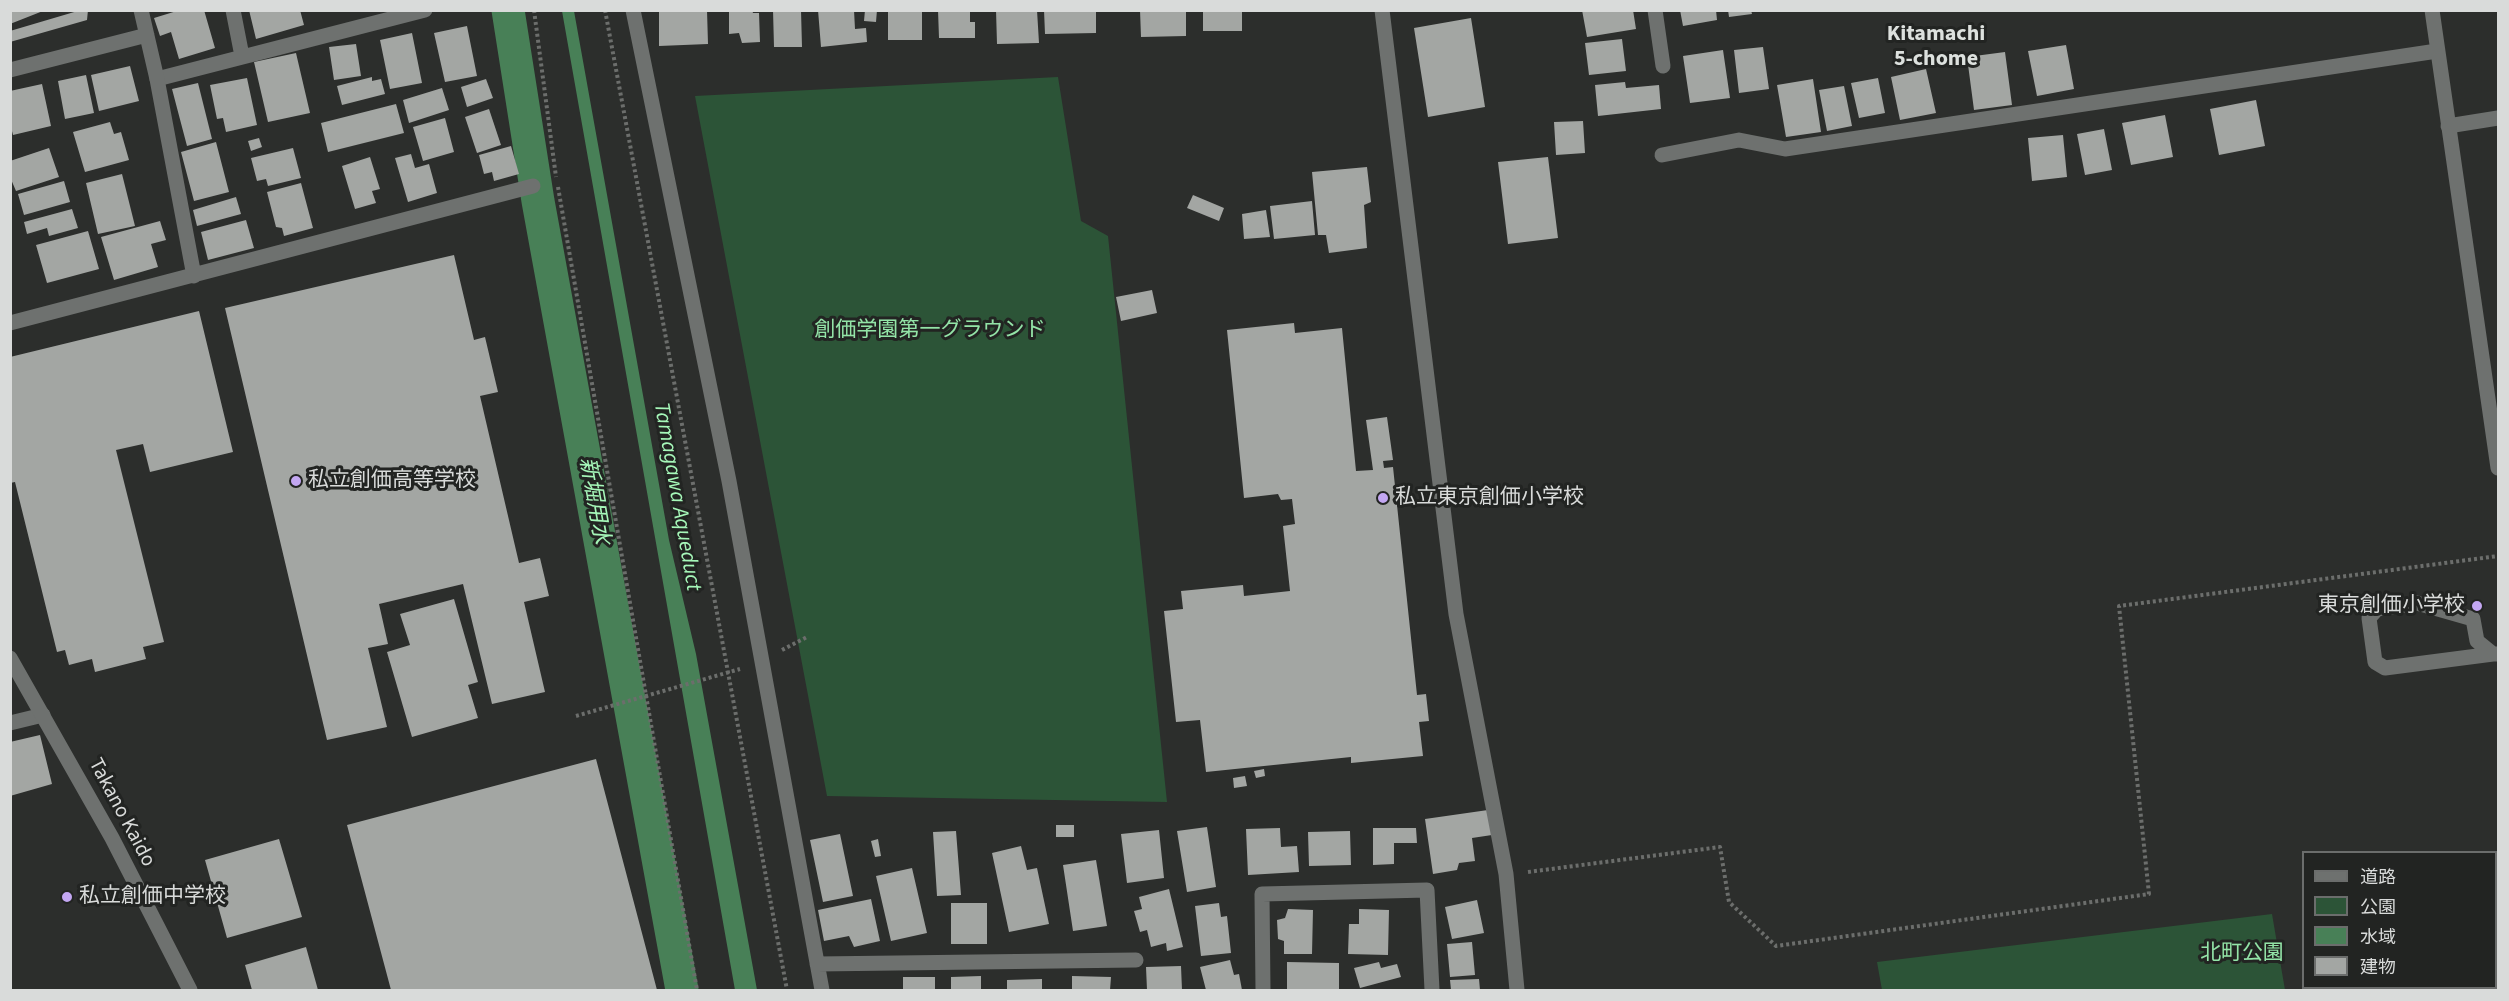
<!DOCTYPE html>
<meta charset="utf-8">
<style>
body{margin:0}
#map{position:relative;width:2509px;height:1001px;overflow:hidden;background:#2c2e2c;font-family:"Source Sans 3","Noto Sans JP",sans-serif}
canvas{display:block}
.frame{position:absolute;inset:0;border:12px solid #d9dbda;pointer-events:none}
.legend{position:absolute;left:2302px;top:851px;width:195px;height:138px;box-sizing:border-box;background:#222422;border:2px solid #6b6d6c;margin:0;padding:8px 10px;list-style:none;font-size:18px;color:#d9dbda}
.legend li{display:flex;align-items:center;gap:12px;height:30px}
.legend b{width:30px;border:2px solid #6b6d6c}
</style>
<div id="map">
<canvas width="2509" height="1001"></canvas>
<div class="frame"></div>
<ul class="legend">
<li><b style="height:8px;background:#6e716f"></b>道路</li>
<li><b style="height:16px;background:#2c5437"></b>公園</li>
<li><b style="height:16px;background:#488057"></b>水域</li>
<li><b style="height:16px;background:#a3a6a3"></b>建物</li>
</ul>
</div>
<script>
const ctx = document.querySelector('canvas').getContext('2d');
ctx.lineJoin = 'round';
function fill(path, color) {
  ctx.fillStyle = color;
  ctx.fill(path, 'evenodd');
}
function poly(rows) {
  const path = new Path2D();
  for (const r of rows) {
    path.moveTo(r[0], r[1]);
    for (let i = 2; i < r.length; i += 2) path.lineTo(r[i], r[i + 1]);
  }
  return path;
}
function stroke(path, color, width, dash) {
  ctx.strokeStyle = color;
  ctx.lineWidth = width;
  ctx.lineCap = dash ? 'butt' : 'round';
  ctx.setLineDash(dash || []);
  ctx.stroke(path);
}
function drawText(font, color, halo, rows, align = 'center') {
  ctx.font = font + ' "Source Sans 3","Noto Sans JP",sans-serif';
  ctx.lineWidth = 6;
  ctx.setLineDash([]);
  ctx.textBaseline = 'middle';
  ctx.strokeStyle = halo;
  ctx.fillStyle = color;
  for (const [text, x, y, turn = 0] of rows) {
    ctx.save();
    ctx.translate(x, y);
    ctx.rotate((+turn || 0) * Math.PI / 180);
    ctx.textAlign = isNaN(turn) ? turn : align;
    if (halo) ctx.strokeText(text, 0, 0);
    ctx.fillText(text, 0, 0);
    ctx.restore();
  }
}
fill(poly([
 [1058,77,1081,221,1108,236,1167,802,827,796,695,96],
 [2272,914,2285,990,1882,990,1877,962]
]), '#2c5437');
fill(poly([
 [562,11,574,11,669,540,696,654,757,990,735,990]
]), '#488057');
stroke(poly([
 [508,10,538,201,682,990]
]), '#488057', 33);
fill(poly([
 [81,10,88,10,87,20,10,42,10,31],
 [180,10,204,10,215,48,179,59,171,32,160,36,154,18],
 [249,10,300,10,304,25,256,39],
 [659,10,707,10,708,44,659,46],
 [729,10,752,10,753,13,759,13,760,42,742,43,739,33,729,34],
 [773,10,801,10,802,47,774,47],
 [818,10,854,10,855,29,866,28,867,42,821,47],
 [865,10,877,10,876,22,864,21],
 [888,10,922,10,922,40,888,40],
 [938,10,970,10,970,22,975,22,975,38,939,38],
 [996,10,1037,10,1039,43,997,44],
 [1044,10,1096,10,1096,33,1045,34],
 [1140,10,1186,10,1186,36,1141,37],
 [1203,10,1242,10,1242,31,1203,31],
 [1582,10,1633,10,1636,29,1587,37],
 [1680,10,1716,10,1717,20,1683,26],
 [1728,10,1751,10,1752,14,1729,17],
 [10,11,43,11,10,24],
 [1471,18,1485,107,1428,117,1414,28],
 [467,26,477,76,445,82,434,33],
 [412,33,422,83,390,89,380,40],
 [1622,39,1626,71,1589,75,1585,43],
 [356,44,361,76,334,80,329,47],
 [2066,45,2074,89,2037,96,2028,51],
 [1763,47,1769,89,1739,93,1734,50],
 [1723,50,1730,98,1690,103,1683,56],
 [2005,52,2012,105,1974,110,1967,57],
 [296,53,310,113,268,122,254,62],
 [130,66,139,101,99,111,91,75],
 [1926,69,1936,113,1900,120,1891,77],
 [86,75,94,113,65,119,58,81],
 [372,77,372,81,381,79,385,94,342,105,337,86],
 [247,78,257,125,226,132,223,118,217,119,210,85],
 [1878,78,1885,113,1859,118,1851,83],
 [486,79,493,98,467,107,461,87],
 [1813,79,1821,132,1786,137,1777,85],
 [1625,82,1626,88,1659,85,1661,109,1598,116,1595,85],
 [198,83,212,139,187,146,172,89],
 [42,84,51,126,13,135,10,123,10,91],
 [1844,86,1852,126,1827,131,1819,90],
 [442,88,449,110,409,123,403,100],
 [2256,100,2265,146,2219,155,2210,109],
 [396,104,404,133,328,152,321,123],
 [489,109,501,145,477,153,465,117],
 [2165,115,2173,157,2131,165,2122,123],
 [445,118,454,152,423,161,413,127],
 [1583,121,1585,153,1556,155,1554,122],
 [110,122,114,134,121,132,129,160,85,172,73,132],
 [2104,129,2112,170,2085,175,2077,134],
 [2063,135,2067,177,2032,181,2028,138],
 [259,138,262,147,251,151,248,141],
 [216,142,229,192,194,201,181,152],
 [511,146,519,174,494,181,492,172,484,174,479,155],
 [49,148,59,177,16,191,10,177,10,161],
 [293,148,301,178,268,186,266,179,257,181,251,158],
 [411,154,415,168,429,164,437,193,408,202,395,158],
 [370,157,380,189,372,191,376,203,355,209,342,166],
 [1548,157,1558,238,1508,244,1498,162],
 [1367,167,1371,202,1364,205,1367,248,1329,253,1326,235,1318,235,1312,172],
 [122,174,135,226,98,234,86,183],
 [64,181,70,202,24,215,18,194],
 [301,183,313,228,284,236,282,228,276,227,267,192],
 [1193,195,1224,208,1219,221,1187,208],
 [236,197,241,214,197,226,193,210],
 [1312,201,1315,235,1274,239,1270,206],
 [72,209,78,228,49,236,47,228,27,234,24,222],
 [1266,210,1270,237,1244,239,1242,214],
 [246,220,254,248,208,260,201,232],
 [160,221,166,240,151,244,158,267,114,280,101,237],
 [88,231,99,269,47,283,36,245],
 [454,255,474,340,485,337,498,392,480,396,519,563,540,558,549,596,524,602,545,692,492,704,463,584,379,604,388,644,368,648,387,727,327,740,225,308],
 [1152,290,1157,313,1121,321,1116,297],
 [199,311,233,452,150,472,143,444,116,450,164,642,143,647,146,659,95,672,92,659,69,665,65,650,57,652,15,482,10,483,10,357],
 [1294,323,1295,333,1342,328,1356,471,1373,470,1366,420,1387,417,1393,460,1383,461,1384,468,1393,467,1417,695,1426,694,1429,721,1419,722,1423,756,1351,763,1351,757,1206,772,1200,720,1176,722,1164,611,1183,609,1181,591,1243,585,1244,596,1290,591,1283,526,1295,524,1292,499,1281,500,1278,494,1244,498,1227,330],
 [454,599,478,682,468,685,478,718,412,737,387,652,410,645,400,614],
 [40,735,52,784,10,796,10,742],
 [596,759,657,990,391,990,347,825],
 [1264,769,1265,776,1256,778,1254,771],
 [1245,776,1247,786,1234,788,1233,778],
 [1488,810,1492,835,1472,838,1475,861,1459,863,1457,870,1433,874,1425,819],
 [1056,825,1074,825,1074,837,1056,837],
 [1207,827,1216,887,1187,892,1177,831],
 [1280,828,1281,847,1297,846,1299,872,1248,875,1246,829],
 [1373,828,1416,828,1417,843,1394,843,1394,864,1373,865],
 [1159,830,1164,878,1127,883,1121,834],
 [956,831,961,895,937,896,933,832],
 [1350,831,1351,865,1309,866,1308,832],
 [840,834,853,896,823,902,810,840],
 [279,839,302,917,227,938,205,860],
 [878,839,881,856,875,857,871,841],
 [1021,846,1027,870,1037,868,1049,924,1009,932,992,853],
 [1096,860,1107,926,1073,931,1063,865],
 [912,868,927,933,891,941,876,876],
 [1169,889,1183,947,1167,951,1166,943,1151,947,1147,930,1140,932,1134,911,1142,909,1139,897],
 [871,899,880,941,854,947,849,936,824,941,818,910],
 [1477,900,1484,933,1452,939,1445,907],
 [951,903,987,903,987,944,951,944],
 [1219,903,1221,917,1227,916,1231,953,1201,956,1195,906],
 [1288,909,1313,910,1312,954,1284,954,1284,941,1278,939,1277,920,1285,918],
 [1359,909,1389,910,1388,955,1348,954,1349,924,1359,924],
 [1472,942,1475,975,1450,977,1447,944],
 [306,947,318,990,252,990,245,965],
 [1230,960,1234,975,1239,974,1242,990,1206,990,1200,967],
 [1287,962,1339,963,1339,990,1287,989],
 [1379,962,1381,968,1397,964,1401,977,1360,988,1354,968],
 [1181,966,1182,990,1147,990,1146,967],
 [981,976,981,990,951,990,951,977],
 [1072,976,1111,977,1110,990,1072,990],
 [903,977,935,977,935,990,903,990],
 [1042,979,1042,990,1007,990,1007,980],
 [1479,979,1480,990,1451,990,1450,980]
]), '#a3a6a3');
stroke(poly([
 [534,10,556,177],
 [605,10,787,990],
 [558,187,697,990],
 [782,650,807,637],
 [576,716,740,669],
 [1528,872,1720,847,1729,902,1776,946,2149,894,2119,606,2498,556]
]), '#6c6e6c', 4, [3, 3]);
stroke(poly([
 [233,10,242,56],
 [1655,10,1663,66],
 [157,79,425,10],
 [2493,654,2477,641,2473,619,2417,603,2377,609,2369,618,2375,662,2385,668,2493,654,2498,654]
]), '#6e716f', 15);
stroke(poly([
 [141,10,157,79,194,276],
 [633,10,729,481,822,990],
 [1382,10,1456,614,1506,874,1517,990],
 [2432,10,2498,468],
 [10,70,147,35],
 [2448,126,2498,118],
 [1662,155,1739,140,1785,149,2437,51],
 [10,323,533,186],
 [10,723,43,715],
 [817,964,1136,960],
 [1263,990,1262,894,1427,890,1432,990]
]), '#6e716f', 15);
stroke(poly([
 [10,658,112,838,190,990]
]), '#6e716f', 15);
for (const [x, y, r, color] of [
 [296,481,6,"#c3a7f2"],
 [1383,498,6,"#c3a7f2"],
 [2477,606,6,"#c3a7f2"],
 [67,897,6,"#c3a7f2"]
]) {
  const dot = new Path2D();
  dot.arc(x, y, r, 0, 2 * Math.PI);
  ctx.fillStyle = color;
  ctx.fill(dot);
  stroke(dot, '#222422', 2);
}
drawText('21px', '#93e4a7', '#222422', [
 ["創価学園第一グラウンド",930,331],
 ["北町公園",2242,954]
]);
drawText('21px', '#d9dbda', '#222422', [
 ["私立創価高等学校",308,481],
 ["私立東京創価小学校",1395,498],
 ["東京創価小学校",2465,606,"right"],
 ["私立創価中学校",79,897]
], 'left');
drawText('21px', '#d9dbda', '#222422', [
 ["Takano Kaido",121,813,62]
]);
drawText('bold 22px', '#dde1de', '#222422', [
 ["Kitamachi",1936,35],
 ["5-chome",1936,60]
]);
drawText('italic 22px', '#a6f7b9', '#222422', [
 ["Tamagawa Aqueduct",676,497,80],
 ["新堀用水",593,501,80]
]);
</script>
